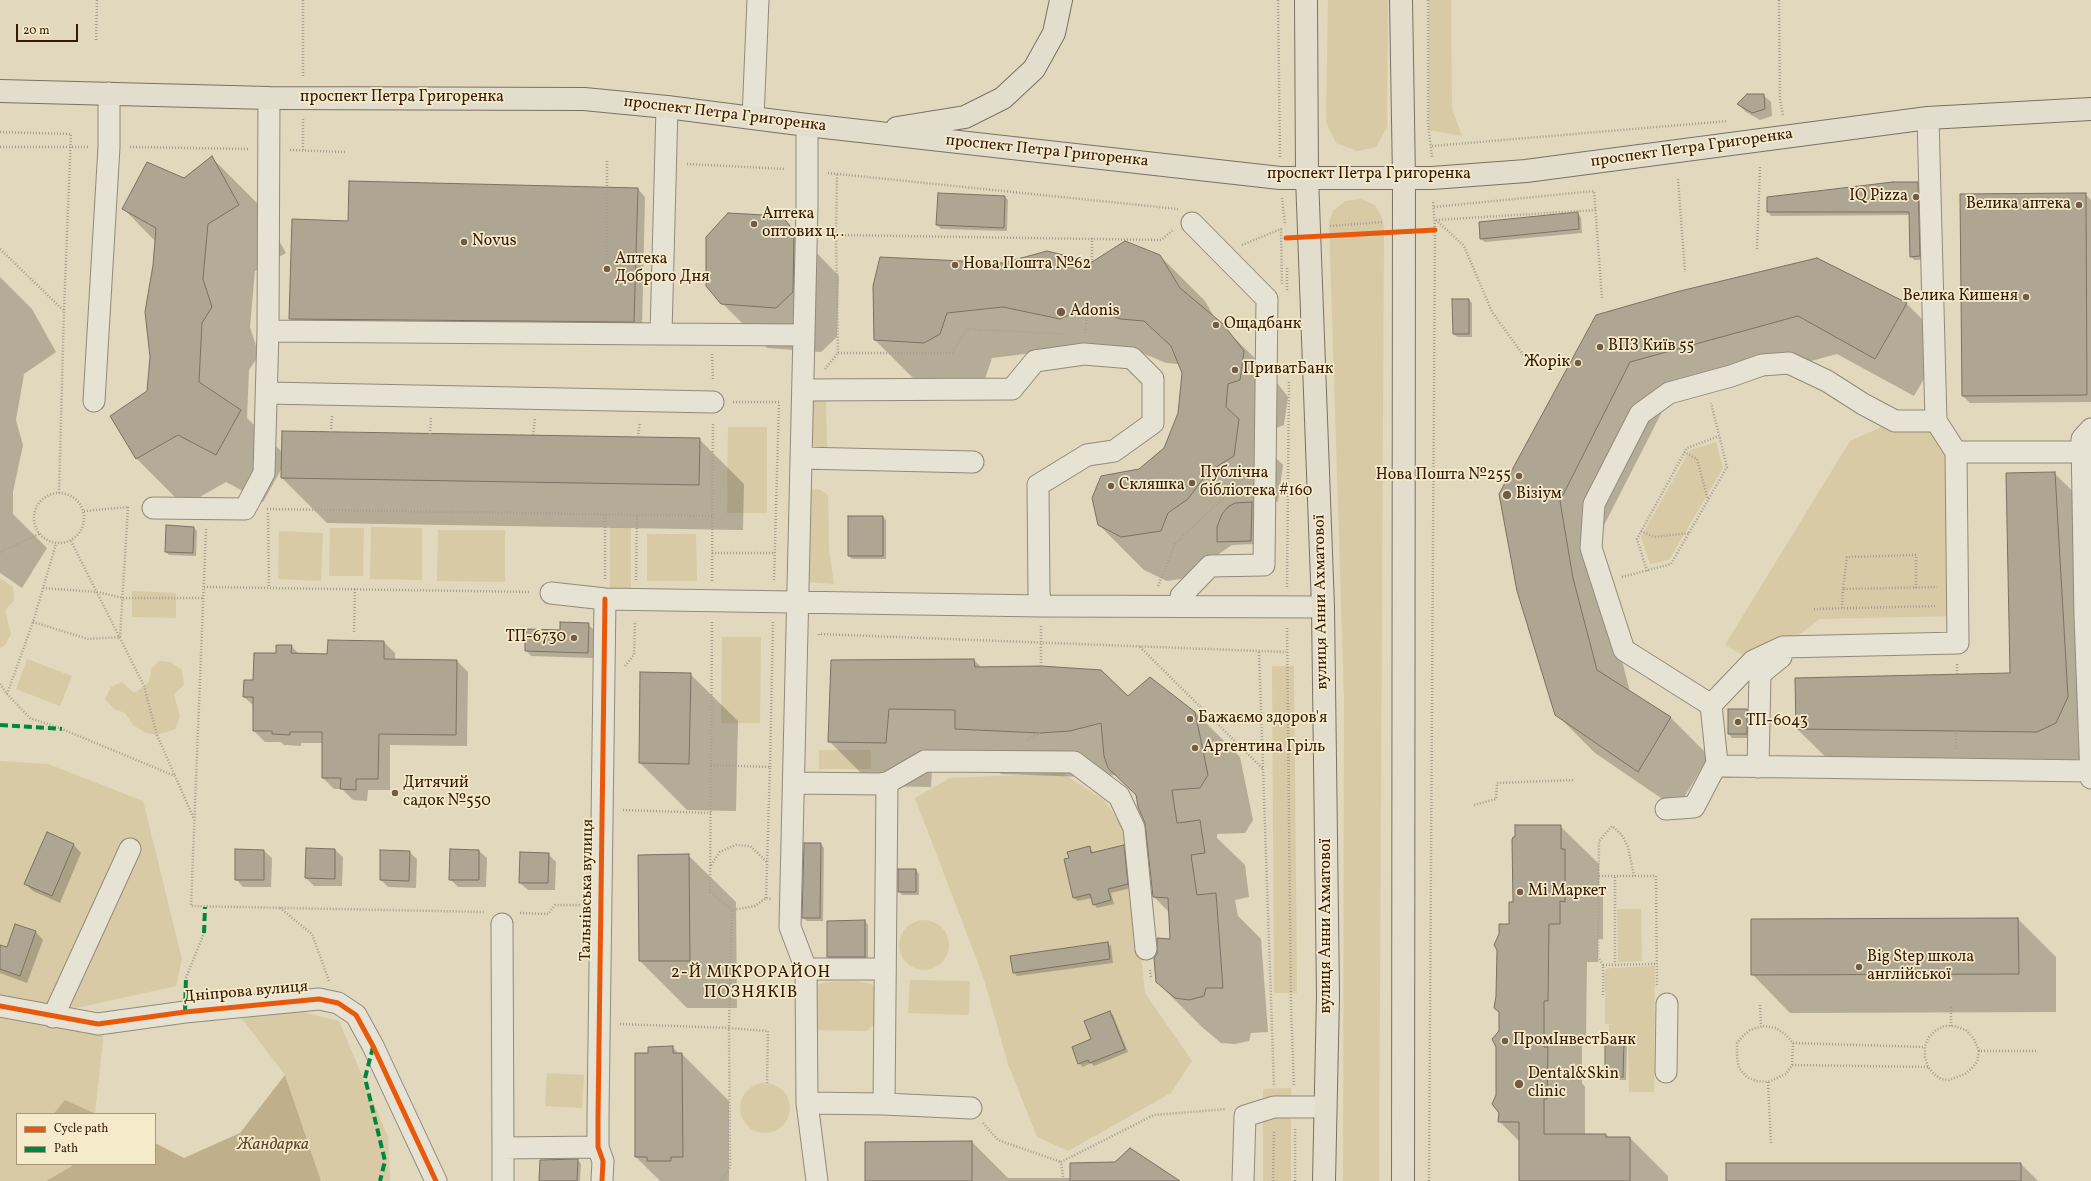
<!DOCTYPE html>
<meta charset="utf-8">
<style>
body{margin:0}
#map{position:relative;width:2091px;height:1181px;overflow:hidden;background:#e1d8bd;font-family:Vollkorn,serif}
canvas{display:block}
.legend{position:absolute;left:16px;top:1113px;width:140px;height:52px;box-sizing:border-box;background:#f5ebca;border:1px solid #a9977c;margin:0;padding:5px 7px;list-style:none;font-size:12px;color:#361a08}
.legend li{display:flex;align-items:center;gap:8px;height:20px}
.legend b{width:20px;border:1px solid #a9977c}
.scale{position:absolute;left:16px;top:24px;width:62px;height:18px;box-sizing:border-box;border:2px solid #361a08;border-top:0;padding-left:5px;font-size:12px;line-height:14px;white-space:nowrap;color:#361a08;-webkit-text-stroke:3px #f5ebca;paint-order:stroke}
</style>
<div id="map">
<canvas width="2091" height="1181"></canvas>
<ul class="legend">
<li><b style="height:5px;background:#e8590c"></b>Cycle path</li>
<li><b style="height:5px;background:#00873e"></b>Path</li>
</ul>
<div class="scale">20 m</div>
</div>
<script>
const ctx = document.querySelector('canvas').getContext('2d');
ctx.lineJoin = 'round';
function fill(path, color) {
  ctx.fillStyle = color;
  ctx.fill(path, 'evenodd');
}
function poly(rows) {
  const path = new Path2D();
  for (const r of rows) {
    if (r.length === 3) {
      path.moveTo(r[0] + r[2], r[1]);
      path.arc(r[0], r[1], r[2], 0, 2 * Math.PI);
      continue;
    }
    path.moveTo(r[0], r[1]);
    for (let i = 2; i < r.length; i += 2) path.lineTo(r[i], r[i + 1]);
  }
  return path;
}
function stroke(path, color, width, dash) {
  ctx.strokeStyle = color;
  ctx.lineWidth = width;
  ctx.lineCap = dash ? 'butt' : 'round';
  ctx.setLineDash(dash || []);
  ctx.stroke(path);
}
function drawText(font, color, halo, rows, align = 'center') {
  ctx.font = font + ' Vollkorn,serif';
  ctx.lineWidth = 3.5;
  ctx.setLineDash([]);
  ctx.textBaseline = 'middle';
  ctx.strokeStyle = halo;
  ctx.fillStyle = color;
  for (const [text, x, y, turn = 0] of rows) {
    ctx.save();
    ctx.translate(x, y);
    ctx.rotate((+turn || 0) * Math.PI / 180);
    ctx.textAlign = isNaN(turn) ? turn : align;
    if (halo) ctx.strokeText(text, 0, 0);
    ctx.fillText(text, 0, 0);
    ctx.restore();
  }
}
fill(poly([
 [1328,0,1388,0,1387,127,1376,147,1357,151,1336,143,1326,122],
 [1429,0,1451,0,1452,109,1462,136,1429,130],
 [1361,199,1375,205,1382,217,1384,229,1379,1181,1343,1181,1344,698,1329,221,1333,211,1345,201],
 [826,395,827,449,812,446,808,441,807,402],
 [1895,421,1936,421,1956,452,1957,616,1820,619,1783,647,1753,661,1725,645,1850,441],
 [728,427,767,427,767,513,727,513],
 [1716,442,1723,468,1669,560,1650,564,1641,537,1690,450],
 [819,489,828,495,829,550,834,584,805,582,809,496,811,490],
 [371,527,422,528,422,580,370,579],
 [610,527,631,528,631,591,610,590],
 [330,528,364,528,363,576,329,576],
 [438,530,505,530,505,582,437,581],
 [279,531,323,533,321,581,278,579],
 [647,534,696,534,697,581,647,581],
 [0,578,13,587,14,601,5,610,11,634,5,645,0,648],
 [132,591,176,593,176,618,132,617],
 [722,637,761,637,760,723,721,723],
 [27,659,72,676,60,706,16,689],
 [159,661,171,662,182,670,184,685,174,694,180,717,175,729,157,735,146,733,133,725,125,713,114,709,105,699,111,687,122,682,134,693,144,686,149,682,152,668],
 [1272,666,1294,666,1297,993,1274,993],
 [819,750,871,750,871,769,819,769],
 [0,761,48,764,143,801,182,959,176,986,40,1016,104,1031,95,1114,65,1100,55,1112,55,1114,17,1114,17,1164,71,1164,72,1166,46,1181,0,1181],
 [1062,773,1104,800,1129,836,1145,993,1192,1061,1171,1093,1068,1151,1037,1137,1008,1064,983,976,915,798,950,778],
 [1617,909,1641,909,1642,961,1618,962],
 [924,945,25],
 [1655,966,1654,1092,1629,1092,1628,1036,1609,1035,1609,1025,1614,1024,1605,1024,1605,995,1609,995,1605,994,1604,975,1606,970,1610,968],
 [910,980,970,981,969,1015,908,1013],
 [855,981,872,984,876,992,877,1022,866,1031,816,1030,817,985,826,982],
 [299,1011,339,1021,388,1137,390,1181,321,1181,285,1075,240,1016],
 [547,1073,584,1075,582,1108,545,1106],
 [765,1108,25],
 [1291,1088,1291,1181,1263,1181,1263,1089]
]), '#d8caa5');
fill(poly([
 [285,1075,321,1181,46,1181,72,1166,71,1164,155,1164,155,1143,184,1158,240,1133],
 [65,1100,96,1114,55,1114,55,1112]
]), '#bfaf8b');
fill(poly([
 [1763,95,1771,102,1772,116,1760,120,1746,112,1738,104],
 [212,158,259,205,286,253,255,271,250,327,259,355,249,370,247,418,283,453,699,439,744,484,743,530,327,523,282,478,282,468,263,502,226,482,184,506,137,459,112,416,148,391,156,242,123,208,184,179],
 [1917,183,1921,186,1923,260,1914,260,1911,256,1910,215,1771,216,1768,212,1768,198],
 [638,189,645,197,642,329,298,326,290,318,349,222],
 [2085,194,2091,200,2091,402,1970,403,1963,396],
 [1005,197,1008,200,1007,231,941,229,937,225],
 [1577,213,1581,217,1582,233,1485,242,1481,239],
 [782,217,839,276,837,337,821,352,767,348,722,303],
 [1160,256,1205,301,1216,320,1267,370,1288,397,1284,425,1273,429,1270,452,1283,465,1278,501,1255,515,1254,544,1232,545,1213,558,1206,575,1167,581,1144,570,1099,525,1140,470,1164,449,1179,414,1183,373,1179,364,1166,363,1135,350,1049,351,992,358,985,379,920,385,875,340,1003,264,1092,263],
 [1816,259,1907,304,1945,342,1914,396,1837,354,1668,400,1597,539,1611,617,1630,692,1670,717,1709,756,1677,809,1595,753,1556,714,1500,494,1676,293],
 [0,277,32,309,56,352,24,374,16,420,23,445,13,492,13,514,47,548,22,588,0,573],
 [1469,300,1472,303,1472,337,1457,337,1454,334],
 [2054,473,2091,509,2091,762,1836,767,1797,729,2011,674],
 [883,517,886,520,886,559,852,559,849,556],
 [194,528,197,531,196,556,169,555,166,552],
 [588,624,594,630,593,658,531,656,526,650,561,631],
 [384,642,395,653,395,660,457,661,468,672,467,746,390,745,390,790,368,790,367,801,353,800,342,789,334,789,323,778,323,743,301,743,301,746,284,745,281,742,265,742,254,731,254,706,244,697,254,681,277,654,291,646,299,654,328,655],
 [974,660,982,668,1195,712,1240,757,1253,820,1245,833,1217,834,1217,838,1245,865,1249,897,1235,900,1238,916,1261,939,1268,1032,1251,1033,1249,1041,1235,1044,1221,1043,1202,1027,1157,982,1171,940,1170,913,1154,897,1147,827,1137,796,1117,775,1085,777,1001,774,981,754,933,753,931,787,874,786,829,741],
 [690,674,738,721,736,811,687,810,640,763],
 [1729,710,1747,710,1750,714,1750,738,1732,738,1729,734],
 [1560,826,1599,864,1599,884,1603,888,1603,939,1598,939,1598,962,1587,962,1586,1039,1582,1039,1582,1083,1585,1087,1585,1135,1606,1135,1609,1138,1630,1138,1668,1176,1668,1181,1520,1181,1520,1142,1499,1121,1497,1095,1500,1031,1514,903],
 [47,834,74,845,81,853,60,903,33,891,25,884],
 [821,844,824,848,823,921,807,921,803,918],
 [1123,846,1127,849,1131,888,1111,893,1114,904,1097,908,1094,904,1092,898,1078,901,1074,898,1070,858,1089,847,1094,853],
 [236,850,264,851,272,858,271,887,243,887,236,879],
 [335,850,343,857,342,886,314,886,306,878],
 [479,851,487,858,486,887,458,887,450,879],
 [409,852,417,859,416,888,388,887,381,880],
 [548,854,556,862,555,890,528,890,520,883],
 [688,855,736,902,737,1008,687,1008,640,961],
 [916,870,919,874,919,895,902,895,899,891],
 [2018,919,2056,957,2056,1012,1790,1013,1752,974],
 [865,921,868,925,868,960,832,960,828,957],
 [16,925,36,932,43,940,27,983,0,973,0,946,7,949],
 [1107,943,1111,946,1113,963,1017,976,1014,973],
 [1109,1012,1113,1015,1128,1052,1094,1066,1091,1063,1083,1067,1079,1063],
 [1624,1042,1627,1045,1626,1080,1609,1080,1606,1077],
 [673,1047,679,1054,682,1054,729,1101,729,1181,660,1181,636,1157,649,1054],
 [972,1142,1008,1178,1071,1178,1176,1181,866,1181],
 [578,1160,581,1164,580,1181,540,1181],
 [2021,1164,2038,1181,1726,1181]
]), '#0003');
const building = poly([
 [1747,94,1764,94,1765,109,1752,113,1737,104,1747,94],
 [212,156,239,205,208,224,203,279,212,307,202,323,199,382,241,410,216,455,178,435,136,459,110,416,147,391,150,357,145,312,153,265,156,228,122,209,147,162,184,178,212,156],
 [349,181,638,188,634,322,289,319,292,219,348,221,349,181],
 [1893,182,1918,182,1920,256,1910,257,1909,212,1767,212,1767,197,1893,182],
 [938,193,1005,196,1004,228,936,225,938,193],
 [2086,193,2087,395,1962,396,1960,194,2086,193],
 [1578,212,1579,229,1480,239,1479,222,1578,212],
 [728,213,782,216,794,231,793,292,776,308,721,304,706,286,706,237,728,213],
 [1125,241,1160,255,1180,288,1223,324,1244,351,1240,380,1228,384,1226,407,1239,419,1234,456,1208,472,1188,499,1168,513,1161,531,1121,537,1098,525,1092,498,1101,476,1139,469,1164,448,1178,413,1182,373,1171,346,1144,321,1120,319,1089,306,1060,319,1003,307,947,313,940,334,924,343,874,340,873,286,880,257,1003,263,1047,251,1092,262,1125,241],
 [1817,258,1907,303,1875,359,1798,316,1630,362,1560,501,1573,578,1597,670,1671,717,1638,772,1555,715,1517,591,1499,494,1596,315,1676,292,1817,258],
 [1452,299,1469,299,1469,334,1453,334,1452,299],
 [282,431,700,438,699,485,281,478,282,431],
 [2055,472,2068,697,2056,723,2037,732,1796,729,1795,678,2010,673,2006,473,2055,472],
 [1252,502,1251,541,1217,542,1217,527,1222,514,1228,507,1235,503,1252,502],
 [848,516,883,516,883,556,848,556,848,516],
 [166,525,194,527,193,553,165,552,166,525],
 [560,622,589,623,588,653,525,651,525,629,560,630,560,622],
 [328,640,384,641,384,659,457,660,456,735,379,734,378,779,356,779,356,790,340,789,341,778,322,778,322,732,290,732,290,735,272,734,272,731,253,731,253,697,243,697,244,680,253,680,254,653,276,653,276,645,292,645,291,653,327,654,328,640],
 [974,659,975,667,1041,666,1101,670,1128,696,1150,677,1195,712,1208,775,1200,788,1172,790,1177,823,1200,820,1205,853,1191,855,1197,895,1216,893,1223,988,1206,988,1204,996,1189,1000,1175,998,1156,982,1154,958,1157,954,1157,938,1170,939,1168,898,1153,897,1145,823,1138,807,1136,795,1108,768,1104,756,1101,723,1070,731,1040,733,955,729,955,710,889,709,886,743,828,742,831,660,974,659],
 [640,672,691,673,689,764,639,763,640,672],
 [1728,709,1747,709,1747,734,1728,734,1728,709],
 [1515,825,1561,825,1561,849,1565,849,1565,902,1560,901,1560,924,1549,924,1548,1001,1544,1001,1544,1047,1548,1047,1547,1099,1544,1099,1544,1134,1606,1134,1606,1137,1630,1137,1630,1181,1519,1181,1519,1122,1498,1122,1499,1113,1492,1104,1496,1095,1496,1047,1492,1039,1499,1031,1499,1012,1494,1008,1496,996,1497,950,1494,945,1499,934,1499,924,1509,924,1509,902,1513,902,1512,840,1513,837,1515,837,1515,825],
 [47,832,74,844,52,896,24,884,47,832],
 [804,843,821,843,820,918,802,918,804,843],
 [1124,845,1128,884,1108,889,1111,900,1093,905,1090,894,1073,898,1064,859,1069,858,1067,852,1090,846,1091,853,1124,845],
 [306,848,335,849,335,879,305,878,306,848],
 [235,849,264,850,264,880,235,880,235,849],
 [450,849,479,850,479,880,449,880,450,849],
 [380,850,410,851,409,881,380,880,380,850],
 [520,852,549,853,548,883,519,883,520,852],
 [689,854,690,961,639,961,638,855,689,854],
 [898,869,916,869,916,892,898,892,898,869],
 [2018,918,2019,974,1751,975,1751,919,2018,918],
 [865,920,865,957,827,957,827,921,865,920],
 [15,924,36,931,20,976,0,969,0,945,7,947,15,924],
 [1108,942,1110,959,1013,973,1010,956,1108,942],
 [1110,1011,1125,1049,1090,1063,1088,1060,1078,1064,1072,1047,1091,1039,1084,1021,1110,1011],
 [1605,1041,1624,1041,1623,1077,1605,1077,1605,1041],
 [673,1046,673,1053,682,1053,683,1157,671,1157,671,1161,647,1161,647,1157,635,1157,635,1053,648,1053,648,1047,673,1046],
 [972,1141,972,1181,865,1181,865,1142,972,1141],
 [1130,1148,1180,1181,1070,1181,1070,1163,1115,1162,1130,1148],
 [578,1159,577,1181,539,1181,540,1160,578,1159],
 [1726,1163,2021,1163,2021,1181,1726,1181,1726,1163]
]);
fill(building, '#aea693');
stroke(building, '#7b7162', 1);
const minor = poly([
 [269,98,268,331,661,334],
 [667,107,661,334,803,335],
 [753,118,758,0],
 [1928,118,1936,421,1956,452,2083,452],
 [807,125,807,206,790,927,806,969,807,1103,817,1181],
 [803,390,1012,389,1035,361,1084,354,1132,358,1153,379,1153,423,1114,451,1087,455,1038,485,1039,593,1041,606],
 [267,393,713,402],
 [94,401,109,147,109,93],
 [2091,429,2082,439,2085,616,2091,778],
 [801,458,973,462],
 [153,508,245,509,264,473,268,331],
 [551,593,605,599,1041,606,1323,607],
 [1181,606,1181,596,1210,566,1264,565,1267,299,1192,223],
 [1711,705,1753,661,1783,647,1958,643,1956,452],
 [1717,763,1722,766,2091,771],
 [1758,767,1760,674,1781,657],
 [794,783,880,784,887,783,925,761,1074,762,1119,796,1134,828,1146,949],
 [1666,809,1694,807,1717,763,1711,705,1624,650,1591,548,1594,504,1640,414,1669,393,1731,376,1762,365,1789,363,1827,381,1863,404,1895,421,1936,421],
 [502,924,503,1148],
 [806,969,884,969],
 [0,1006,98,1024,185,1012,319,999,338,1003,356,1015,373,1046,436,1181],
 [53,1017,130,849],
 [1666,1072,1667,1004],
 [807,1103,884,1104,887,783],
 [884,1104,971,1108],
 [503,1181,503,1148,598,1147],
 [602,1181,603,1161,598,1147,598,1117,605,599],
 [1243,1181,1245,1116,1274,1107,1325,1107]
]);
const major = poly([
 [1306,0,1307,177,1323,607,1327,916,1328,996,1324,1181],
 [1401,0,1404,178,1403,1181],
 [0,91,269,98,584,99,667,107,807,125,1280,178,1432,178,1526,171,1928,118,2091,109],
 [897,128,965,117,1003,98,1034,69,1054,33,1061,0]
]);
stroke(minor, '#938a79', 23);
stroke(major, '#7b7162', 24);
stroke(poly([
 [303,0,303,77],
 [1278,0,1280,157],
 [1428,0,1428,124,1432,157],
 [1779,0,1780,100,1783,115],
 [96,40,97,0],
 [0,132,71,134,64,310,59,493],
 [1432,146,1728,121],
 [0,147,89,147],
 [130,147,249,149],
 [290,150,345,152],
 [303,150,303,118],
 [607,161,607,262,636,263],
 [687,164,786,169],
 [828,173,1178,209],
 [1678,179,1685,272],
 [1282,198,1285,225],
 [1434,207,1594,191,1602,298],
 [1436,220,1464,246,1492,312,1532,367],
 [1436,220,1596,210],
 [1330,226,1383,222],
 [836,235,1161,240,1173,230],
 [1092,238,1092,262],
 [1242,245,1281,229,1282,284],
 [0,249,63,310],
 [1757,249,1760,167],
 [1287,268,1287,291],
 [1085,333,1089,306],
 [838,353,952,353,967,329,1064,334],
 [712,354,713,381],
 [825,369,838,353,836,235,837,174],
 [733,402,780,402],
 [331,432,332,415],
 [430,434,431,416],
 [533,435,535,418],
 [638,437,640,422],
 [1684,452,1697,459,1708,500],
 [59,518,25],
 [267,509,712,516],
 [84,511,129,507],
 [268,513,269,588],
 [206,529,191,906,485,912],
 [1641,531,1654,537,1689,533],
 [71,541,144,686,157,735,175,776],
 [0,552,39,534],
 [712,553,775,553],
 [1647,571,1637,539,1687,448,1719,436],
 [1622,577,1671,564,1727,467,1711,403],
 [605,579,605,514],
 [636,580,637,514],
 [774,580,779,403],
 [712,581,713,422],
 [1158,586,1175,544,1244,478],
 [204,587,531,592],
 [1287,587,1289,380],
 [43,588,97,592,123,598,203,598],
 [1916,588,1916,555,1847,557,1843,589,1937,587],
 [1842,608,1843,589],
 [1814,609,1936,606],
 [33,622,88,639,120,637,128,507],
 [712,622,710,892,732,910,755,906,766,898,771,899],
 [1287,628,1291,1008,1294,1087],
 [354,632,355,589],
 [819,635,819,634,1286,652],
 [1140,647,1263,769],
 [1259,652,1274,1087],
 [625,666,634,655,635,621],
 [1041,666,1041,626],
 [1957,674,1957,663],
 [0,684,7,694,30,718,62,729,175,776,194,819],
 [7,694,33,622,56,544],
 [1026,740,1040,733],
 [1956,749,1956,731],
 [711,765,771,767],
 [770,767,773,621],
 [1474,805,1496,799,1497,783,1574,780],
 [623,810,711,813],
 [711,865,720,852,736,845,750,846,767,862],
 [1599,876,1656,876,1657,985],
 [766,898,770,767],
 [280,908,312,934,329,981],
 [520,913,548,914,555,905,581,905],
 [1615,962,1615,877],
 [1603,965,1598,957,1599,841,1612,826,1622,835,1628,847,1634,876],
 [1150,970,1151,979],
 [186,978,204,933],
 [1603,995,1603,965,1657,964],
 [1760,1005,1761,1026],
 [620,1024,729,1028,732,910],
 [1763,1026,1776,1028,1786,1035,1793,1043,1792,1065,1786,1074,1768,1082,1756,1081,1747,1077,1739,1068,1737,1057,1737,1043,1742,1037,1750,1030,1763,1026],
 [1951,1026,1951,1005],
 [1793,1043,1925,1047],
 [1979,1051,1977,1062,1972,1068,1965,1074,1949,1080,1941,1079,1934,1074,1928,1067,1925,1057,1925,1047,1928,1038,1935,1031,1944,1026,1954,1026,1966,1030,1974,1039,1979,1051,2036,1051],
 [1792,1065,1928,1067],
 [1768,1082,1771,1144],
 [983,1123,998,1140,1061,1162],
 [1063,1177,1061,1162,1154,1115,1226,1109],
 [721,1181,730,1167,729,1028,768,1031,767,1083],
 [1273,1181,1274,1130],
 [1295,1181,1295,1128],
 [1429,1181,1435,230,1433,200]
]), '#a59e92', 2.5, [1, 2]);
stroke(minor, '#e6e2d4', 21);
stroke(major, '#e2ddcd', 22);
stroke(poly([
 [0,725,62,729],
 [204,933,205,907],
 [185,1012,186,978],
 [373,1047,365,1078,385,1161,380,1181]
]), '#00873e', 4, [8, 4]);
stroke(poly([
 [1286,238,1435,230],
 [0,1006,98,1024,185,1012,319,999,338,1003,356,1015,373,1046,436,1181],
 [602,1181,603,1161,598,1147,598,1117,605,599]
]), '#e8590c', 5);
for (const [x, y, r, color] of [
 [1916,197,4,"#725c47"],
 [2079,205,4,"#725c47"],
 [754,224,4,"#725c47"],
 [464,242,4,"#725c47"],
 [955,265,4,"#725c47"],
 [607,269,4,"#725c47"],
 [2026,297,4,"#725c47"],
 [1061,312,5,"#725c47"],
 [1216,325,4,"#725c47"],
 [1600,347,4,"#725c47"],
 [1578,363,4,"#725c47"],
 [1235,370,4,"#725c47"],
 [1519,476,4,"#725c47"],
 [1192,483,4,"#725c47"],
 [1111,486,4,"#725c47"],
 [1507,495,5,"#725c47"],
 [574,638,4,"#725c47"],
 [1190,719,4,"#725c47"],
 [1738,722,4,"#725c47"],
 [1195,748,4,"#725c47"],
 [395,793,4,"#725c47"],
 [1520,892,4,"#725c47"],
 [1859,967,4,"#725c47"],
 [1505,1041,4,"#725c47"],
 [1519,1084,5,"#725c47"]
]) {
  const dot = new Path2D();
  dot.arc(x, y, r, 0, 2 * Math.PI);
  ctx.fillStyle = color;
  ctx.fill(dot);
  stroke(dot, '#f5ebca', 1.5);
}
drawText('16px', '#361a08', '#f5ebca', [
 ["проспект Петра Григоренка",402,98],
 ["проспект Петра Григоренка",725,115,7],
 ["проспект Петра Григоренка",1692,149,-8],
 ["проспект Петра Григоренка",1047,152,6],
 ["проспект Петра Григоренка",1369,175],
 ["вулиця Анни Ахматової",1322,602,-91],
 ["Тальнівська вулиця",588,890,-89],
 ["вулиця Анни Ахматової",1327,926,-90],
 ["Дніпрова вулиця",246,993,-5]
]);
drawText('16px', '#361a08', '#f5ebca', [
 ["IQ Pizza",1908,197,"right"],
 ["Велика аптека",2071,205,"right"],
 ["Аптека",762,215],
 ["оптових ц‥",762,233],
 ["Novus",472,242],
 ["Аптека",615,260],
 ["Доброго Дня",615,278],
 ["Нова Пошта №62",963,265],
 ["Велика Кишеня",2018,297,"right"],
 ["Adonis",1070,312],
 ["Ощадбанк",1224,325],
 ["ВПЗ Київ 55",1608,347],
 ["Жорік",1570,363,"right"],
 ["ПриватБанк",1243,370],
 ["Публічна",1200,474],
 ["бібліотека #160",1200,492],
 ["Нова Пошта №255",1511,476,"right"],
 ["Скляшка",1119,486],
 ["Візіум",1516,495],
 ["ТП-6730",566,638,"right"],
 ["Бажаємо здоров'я",1198,719],
 ["ТП-6043",1746,722],
 ["Аргентина Гріль",1203,748],
 ["Дитячий",403,784],
 ["садок №550",403,802],
 ["Мі Маркет",1528,892],
 ["Big Step школа",1867,958],
 ["англiйськоï",1867,976],
 ["ПромІнвестБанк",1513,1041],
 ["Dental&Skin",1528,1075],
 ["clinic",1528,1093]
], 'left');
ctx.letterSpacing = '1px';
drawText('17px', '#361a08', '#f5ebca', [
 ["2-Й МІКРОРАЙОН",751,974],
 ["ПОЗНЯКІВ",751,994]
]);
ctx.letterSpacing = '0px';
drawText('italic 17px', '#61482e', '#f5ebca', [
 ["Жандарка",273,1146]
]);
</script>
